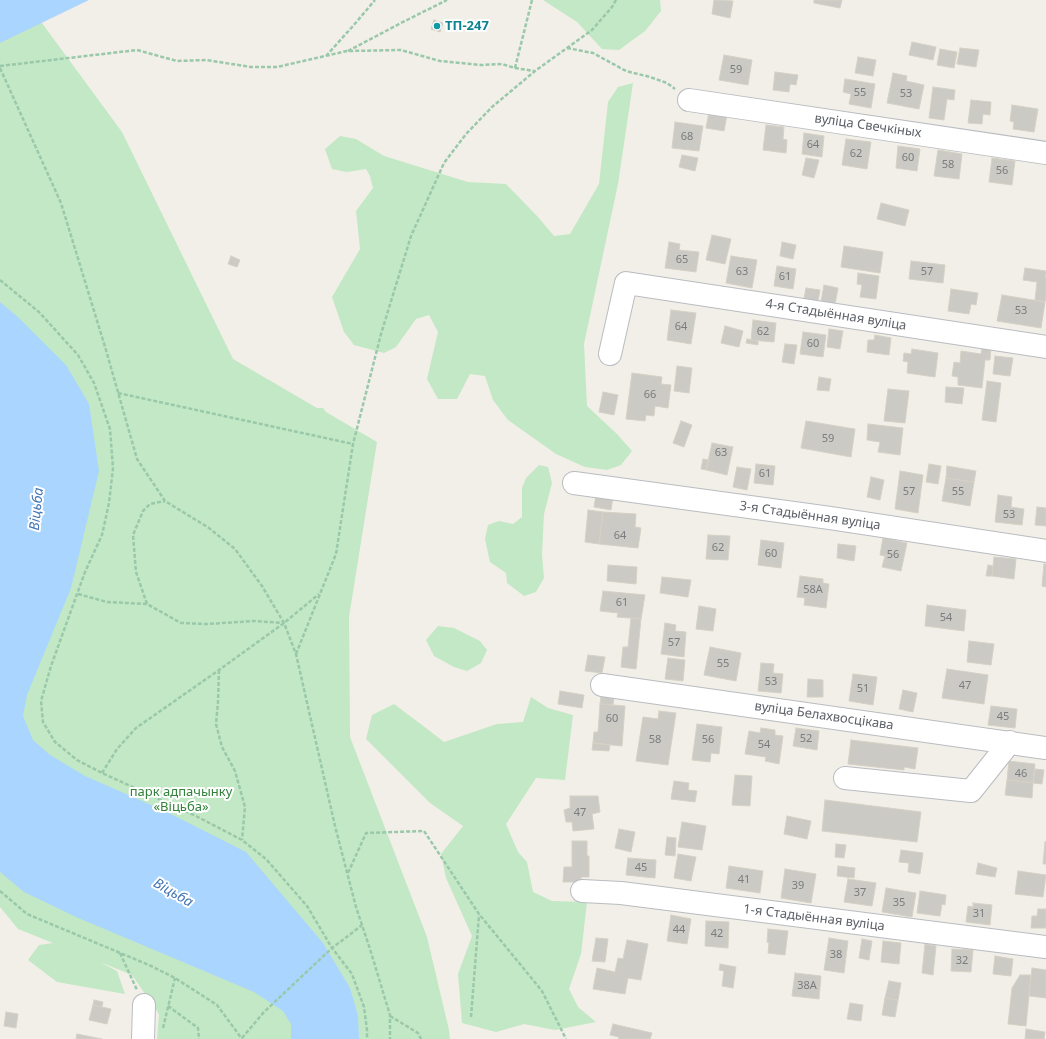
<!DOCTYPE html>
<meta charset="utf-8">
<style>
body{margin:0}
canvas{display:block;background:#f1efe7}
</style>
<canvas width="1046" height="1039"></canvas>
<script>
const ctx = document.querySelector('canvas').getContext('2d');
ctx.lineJoin = 'round';
function fill(path, color) {
  ctx.fillStyle = color;
  ctx.fill(path, 'evenodd');
}
function poly(rows) {
  const path = new Path2D();
  for (const r of rows) {
    path.moveTo(r[0], r[1]);
    for (let i = 2; i < r.length; i += 2) path.lineTo(r[i], r[i + 1]);
  }
  return path;
}
function stroke(path, color, width, dash) {
  ctx.strokeStyle = color;
  ctx.lineWidth = width;
  ctx.lineCap = dash ? 'butt' : 'round';
  ctx.setLineDash(dash || []);
  ctx.stroke(path);
}
function drawText(font, color, halo, rows, align = 'center') {
  ctx.font = font + ' "Noto Sans",sans-serif';
  ctx.lineWidth = 4;
  ctx.setLineDash([]);
  ctx.textBaseline = 'middle';
  ctx.strokeStyle = halo;
  ctx.fillStyle = color;
  for (const [text, x, y, turn = 0] of rows) {
    ctx.save();
    ctx.translate(x, y);
    ctx.rotate((+turn || 0) * Math.PI / 180);
    ctx.textAlign = isNaN(turn) ? turn : align;
    if (halo) ctx.strokeText(text, 0, 0);
    ctx.fillText(text, 0, 0);
    ctx.restore();
  }
}
fill(poly([
 [0,0,25,0,122,132,233,359,317,408,323,408,326,412,377,442,349,617,350,737,427,937,449,1030,450,1039,157,1039,159,1014,132,975,100,962,117,971,125,994,57,982,28,960,39,945,53,943,18,929,0,907],
 [543,0,660,0,661,11,645,31,619,50,602,49,577,22],
 [633,83,618,184,584,344,587,406,617,434,632,451,621,465,607,470,585,467,556,454,508,420,493,400,485,376,470,374,457,399,438,399,427,379,438,332,429,315,416,319,396,347,384,353,354,345,344,332,332,297,360,249,356,211,373,188,370,176,366,169,347,172,332,169,325,149,340,136,356,139,384,156,468,182,506,184,538,217,554,236,570,234,599,184,608,102,618,87],
 [539,465,548,467,552,483,544,514,542,555,544,578,536,592,524,596,507,583,506,573,490,562,485,539,488,525,499,521,513,524,522,517,522,488,526,478],
 [438,626,454,628,480,641,487,650,481,663,467,671,454,667,434,656,426,640],
 [531,697,548,708,573,715,565,780,536,778,506,824,518,852,527,862,533,892,552,901,587,902,581,954,569,989,578,1007,596,1022,555,1030,524,1024,496,1032,462,1023,458,974,472,936,446,878,441,854,463,826,430,803,366,739,372,715,394,704,422,725,444,742,497,724,523,722]
]), '#c3e8c5');
fill(poly([
 [0,0,89,0,0,43],
 [0,302,19,318,66,365,89,404,99,471,71,588,27,695,23,716,33,740,50,755,85,776,167,812,246,852,323,943,350,988,358,1016,359,1039,291,1039,291,1024,283,1011,254,992,76,917,24,892,0,872]
]), '#a9d5ff');
const building = poly([
 [714,0,733,1,730,18,712,14,714,0],
 [814,0,842,0,840,8,814,3,814,0],
 [434,20,443,23,440,32,431,29,434,20],
 [912,42,936,47,933,60,909,55,912,42],
 [960,48,979,50,976,67,957,64,960,48],
 [940,49,957,52,954,68,937,65,940,49],
 [724,55,752,60,748,85,719,80,724,55],
 [858,57,876,60,873,76,855,73,858,57],
 [775,72,798,75,796,85,790,84,789,92,773,90,775,72],
 [893,73,907,76,906,81,924,85,919,109,887,103,893,73],
 [845,79,875,84,871,108,849,104,851,94,843,92,845,79],
 [933,87,955,90,954,100,947,99,944,120,929,118,933,87],
 [971,100,991,102,990,115,983,114,982,124,968,123,971,100],
 [1012,105,1038,109,1034,132,1013,129,1014,122,1010,121,1012,105],
 [709,112,727,115,724,131,706,128,709,112],
 [675,122,703,126,699,151,672,148,675,122],
 [766,125,784,127,783,139,787,140,786,153,763,150,766,125],
 [804,133,824,136,822,157,802,154,804,133],
 [846,139,871,142,867,169,842,165,846,139],
 [898,146,920,149,917,171,896,168,898,146],
 [938,150,962,154,959,179,934,176,938,150],
 [682,155,698,158,695,171,679,167,682,155],
 [806,158,819,160,814,178,802,175,806,158],
 [992,158,1015,161,1012,185,989,182,992,158],
 [881,203,909,210,905,226,877,219,881,203],
 [712,235,731,239,725,264,706,260,712,235],
 [669,242,680,244,679,250,699,252,696,272,665,268,669,242],
 [782,242,796,245,793,259,780,256,782,242],
 [844,246,883,252,880,273,841,267,844,246],
 [231,256,240,260,237,267,228,264,231,256],
 [731,256,757,260,752,288,726,283,731,256],
 [911,261,945,265,943,283,909,279,911,261],
 [777,266,796,269,793,289,774,286,777,266],
 [1025,268,1046,271,1045,277,1046,277,1046,296,1045,302,1035,300,1037,282,1023,280,1025,268],
 [858,273,879,276,876,299,860,297,862,285,857,284,858,273],
 [824,285,838,288,834,310,820,307,824,285],
 [806,288,820,290,817,307,803,304,806,288],
 [951,289,978,293,976,305,971,304,969,314,948,311,951,289],
 [1002,295,1045,302,1041,328,997,321,1002,295],
 [671,310,696,313,691,344,667,340,671,310],
 [753,320,776,323,774,342,751,340,753,320],
 [725,326,743,331,739,347,721,343,725,326],
 [829,329,843,331,840,349,827,347,829,329],
 [803,332,826,335,823,357,800,354,803,332],
 [875,335,891,338,889,355,867,352,868,340,874,340,875,335],
 [747,339,758,341,758,345,746,343,747,339],
 [785,344,797,345,794,364,782,362,785,344],
 [982,347,991,348,990,360,985,360,982,388,958,385,958,377,952,376,954,362,960,363,961,351,981,354,982,347],
 [912,349,938,353,935,377,907,373,908,362,903,361,904,353,911,354,912,349],
 [995,356,1013,358,1010,376,993,374,995,356],
 [677,366,692,368,689,393,674,391,677,366],
 [632,373,662,377,661,384,671,385,668,408,655,406,654,416,646,415,645,421,626,419,632,373],
 [819,377,831,379,829,391,817,390,819,377],
 [987,381,1001,383,996,422,982,420,987,381],
 [946,387,964,388,962,404,945,402,946,387],
 [888,389,909,391,905,423,884,421,888,389],
 [603,392,618,395,614,415,599,412,603,392],
 [681,421,692,425,684,447,673,443,681,421],
 [806,421,855,429,851,457,801,448,806,421],
 [868,424,903,428,900,455,878,452,880,442,867,440,868,424],
 [712,443,733,447,727,475,706,470,712,443],
 [703,459,709,460,706,470,701,469,703,459],
 [756,464,775,466,773,485,754,483,756,464],
 [929,464,941,466,938,484,926,482,929,464],
 [947,466,976,471,974,482,946,478,947,466],
 [737,467,751,469,747,490,733,487,737,467],
 [900,471,923,475,918,513,895,509,900,471],
 [871,477,884,480,880,500,867,497,871,477],
 [946,478,974,482,970,506,942,501,946,478],
 [596,495,613,497,611,510,594,507,596,495],
 [998,495,1012,497,1011,507,1024,509,1022,525,995,522,998,495],
 [1037,507,1046,508,1046,526,1035,525,1037,507],
 [588,510,603,512,599,544,585,542,588,510],
 [603,512,636,514,635,527,641,528,638,548,599,544,603,512],
 [708,535,730,536,728,560,706,559,708,535],
 [883,538,907,543,901,571,882,567,885,556,880,555,883,538],
 [761,540,784,543,781,568,758,565,761,540],
 [838,544,856,546,854,561,837,558,838,544],
 [994,557,1016,559,1014,579,992,576,994,557],
 [1044,564,1046,564,1046,587,1042,586,1044,564],
 [608,565,637,567,636,584,607,581,608,565],
 [988,565,993,566,992,576,986,576,988,565],
 [800,576,823,579,823,583,829,584,826,608,804,605,805,598,797,597,800,576],
 [662,577,691,580,688,597,660,593,662,577],
 [603,591,645,595,641,619,617,617,618,613,600,611,603,591],
 [927,605,966,610,964,631,925,626,927,605],
 [699,606,716,609,713,631,696,629,699,606],
 [631,618,641,619,636,669,621,667,623,647,628,647,631,618],
 [665,623,676,625,675,631,686,632,684,657,661,654,665,623],
 [969,641,994,644,991,665,967,662,969,641],
 [710,647,741,653,736,681,704,675,710,647],
 [588,655,605,657,602,673,585,671,588,655],
 [668,658,685,660,683,681,665,679,668,658],
 [761,663,774,664,773,673,783,674,781,693,758,691,761,663],
 [947,669,988,675,984,704,942,698,947,669],
 [853,674,877,677,873,705,849,701,853,674],
 [808,679,823,680,823,697,807,697,808,679],
 [903,690,917,693,913,712,899,709,903,690],
 [560,691,584,695,582,708,558,704,560,691],
 [601,696,614,697,613,705,600,704,601,696],
 [600,704,625,706,622,746,593,743,594,732,598,732,600,704],
 [991,706,1017,709,1015,728,988,725,991,706],
 [659,711,676,713,668,765,636,761,643,717,658,719,659,711],
 [697,724,722,727,719,754,711,753,710,762,692,760,697,724],
 [761,728,775,730,775,735,783,736,779,764,765,761,766,757,745,754,749,731,760,733,761,728],
 [796,728,819,731,817,750,793,746,796,728],
 [851,740,918,748,915,769,904,767,904,770,848,764,851,740],
 [593,743,610,745,609,751,592,750,593,743],
 [1009,761,1035,764,1033,783,1007,780,1009,761],
 [1035,769,1044,770,1042,784,1033,783,1035,769],
 [735,775,752,776,750,806,732,805,735,775],
 [1007,780,1033,783,1032,798,1005,795,1007,780],
 [674,781,689,783,688,790,697,791,695,802,671,799,674,781],
 [570,796,598,796,600,812,592,814,594,829,573,831,572,822,566,822,564,810,570,808,570,796],
 [825,800,921,812,917,842,822,831,825,800],
 [787,816,811,821,807,839,784,834,787,816],
 [682,822,706,826,702,850,678,847,682,822],
 [619,829,635,832,631,852,615,848,619,829],
 [667,837,676,838,675,856,665,855,667,837],
 [572,841,587,841,587,856,589,856,589,877,581,877,581,882,563,882,564,867,572,867,572,841],
 [1045,842,1046,842,1046,864,1043,864,1045,842],
 [836,844,846,845,844,858,835,857,836,844],
 [901,850,923,853,920,874,908,872,909,863,899,862,901,850],
 [678,854,696,857,691,881,674,878,678,854],
 [628,858,656,860,655,878,626,875,628,858],
 [978,863,997,868,995,877,976,874,978,863],
 [729,866,763,871,760,893,726,888,729,866],
 [838,866,855,868,854,878,837,876,838,866],
 [785,869,816,874,811,903,781,898,785,869],
 [1018,871,1046,875,1043,897,1015,894,1018,871],
 [848,879,876,883,872,906,844,902,848,879],
 [886,888,916,893,912,917,882,912,886,888],
 [920,891,946,895,945,905,942,904,940,916,917,913,920,891],
 [973,903,992,905,990,925,966,922,968,906,973,907,973,903],
 [1038,909,1046,909,1046,928,1031,928,1032,916,1037,916,1038,909],
 [671,915,691,919,687,944,667,941,671,915],
 [706,921,729,922,728,948,705,946,706,921],
 [768,929,788,931,785,955,768,953,769,943,767,942,768,929],
 [596,938,608,939,605,962,592,961,596,938],
 [829,938,848,941,844,973,824,970,829,938],
 [862,939,872,941,869,960,859,958,862,939],
 [627,940,648,944,641,980,628,978,625,994,593,989,597,968,615,972,618,958,623,959,627,940],
 [883,941,901,943,899,964,881,962,883,941],
 [925,944,936,946,933,975,922,973,925,944],
 [952,949,973,950,971,972,951,971,952,949],
 [995,956,1013,959,1011,976,993,974,995,956],
 [720,964,736,967,733,988,722,986,724,971,719,970,720,964],
 [1032,968,1046,970,1046,998,1029,996,1032,968],
 [795,973,821,976,819,999,792,996,795,973],
 [1020,975,1031,975,1026,1026,1008,1024,1012,988,1020,975],
 [889,981,901,983,898,1000,885,998,889,981],
 [885,998,898,1000,895,1017,882,1015,885,998],
 [94,1000,103,1002,102,1007,93,1005,94,1000],
 [850,1003,863,1005,861,1021,847,1019,850,1003],
 [93,1005,111,1009,107,1024,89,1020,93,1005],
 [6,1012,18,1014,16,1028,4,1026,6,1012],
 [613,1024,652,1033,650,1039,618,1039,619,1037,610,1035,613,1024],
 [1026,1029,1045,1032,1044,1039,1025,1039,1026,1029],
 [77,1034,102,1039,76,1039,77,1034]
]);
fill(building, '#cccac4');
stroke(building, '#d6d1c5', 1);
const minor = poly([
 [689,100,1046,153],
 [610,354,626,283,1046,347],
 [574,483,830,518,1046,551],
 [602,685,1046,748],
 [845,778,971,791,1010,742],
 [582,891,621,893,1046,947],
 [143,1039,144,1005]
]);
stroke(minor, '#b9bcc1', 24);
stroke(poly([
 [567,48,593,53,626,71,650,77,667,83,675,89],
 [348,51,401,23,447,0],
 [326,56,353,26,375,0],
 [0,66,137,50,177,61,206,60,251,67,277,67,347,51,401,50,440,61,481,65,502,64,515,68,534,71],
 [0,68,61,203,106,350,137,459,165,501,209,528,235,549,262,586,284,623,296,654,335,826,356,907,370,949,390,1015,390,1039],
 [515,68,532,0],
 [0,280,39,312,78,355,94,383,110,429,113,468,109,503,102,535,85,572,51,666,41,701,43,722,55,742,77,760,102,773,196,816,242,840,266,859,307,906,332,948,352,974,364,1007,367,1030,367,1039],
 [118,393,353,444],
 [78,594,107,602,147,604,181,623,207,624,254,621,283,623],
 [147,604,136,572,133,535,143,511,150,504,165,501],
 [296,654,336,554,353,444,381,334,411,236,444,163,466,134,492,107,535,71,592,30,612,7,616,0],
 [219,670,218,702,216,724,222,747,235,771,245,807,242,840],
 [102,773,117,749,136,728,219,670,284,623,319,594],
 [348,873,366,833,424,831,479,914,542,991,566,1039],
 [0,891,27,914,149,965,175,978,217,1005,242,1039],
 [120,953,137,990],
 [168,1006,198,1028,199,1039],
 [390,1016,418,1033,421,1039],
 [471,1017,479,915],
 [163,1028,175,978],
 [242,1038,264,1012,332,948,348,936,362,925]
]), '#9ac8aa', 2.5, [4, 2]);
stroke(minor, '#fff', 22);
for (const [x, y, r, color] of [
 [437,26,4,"#0f9aa8"]
]) {
  const dot = new Path2D();
  dot.arc(x, y, r, 0, 2 * Math.PI);
  ctx.fillStyle = color;
  ctx.fill(dot);
  stroke(dot, '#fff', 1.5);
}
drawText('11px', '#7a7c7f', null, [
 ["59",736,70],
 ["55",860,93],
 ["53",906,94],
 ["68",687,137],
 ["64",813,145],
 ["62",856,154],
 ["60",908,158],
 ["58",948,165],
 ["56",1002,171],
 ["65",682,260],
 ["63",742,272],
 ["57",927,272],
 ["61",785,277],
 ["53",1021,311],
 ["64",681,327],
 ["62",763,332],
 ["60",813,344],
 ["66",650,395],
 ["59",828,439],
 ["63",721,453],
 ["61",765,474],
 ["57",909,492],
 ["55",958,492],
 ["53",1009,515],
 ["64",620,536],
 ["62",718,548],
 ["60",771,554],
 ["56",893,555],
 ["58А",813,590],
 ["61",622,603],
 ["54",946,618],
 ["57",674,643],
 ["55",723,664],
 ["53",771,682],
 ["47",965,686],
 ["51",863,689],
 ["45",1003,717],
 ["60",612,719],
 ["52",806,739],
 ["58",655,740],
 ["56",708,740],
 ["54",764,745],
 ["46",1021,774],
 ["47",580,813],
 ["45",641,868],
 ["41",744,880],
 ["39",798,886],
 ["37",860,893],
 ["35",899,903],
 ["31",979,914],
 ["44",679,930],
 ["42",717,934],
 ["38",836,955],
 ["32",962,961],
 ["38А",807,986]
]);
drawText('bold 13px', '#0d838f', '#fff', [
 ["ТП-247",445,26]
], 'left');
drawText('13px', '#5e6268', '#fff', [
 ["вуліца Свечкіных",868,126,8],
 ["4-я Стадыённая вуліца",836,315,9],
 ["3-я Стадыённая вуліца",810,516,8],
 ["вуліца Белахвосцікава",824,716,8],
 ["1-я Стадыённая вуліца",814,918,7]
]);
drawText('13px', '#32823a', '#fff', [
 ["парк адпачынку",181,792],
 ["«Віцьба»",181,807]
]);
drawText('italic 14px', '#4274b5', '#fff', [
 ["Віцьба",37,509,-84],
 ["Віцьба",173,893,30]
]);
</script>
